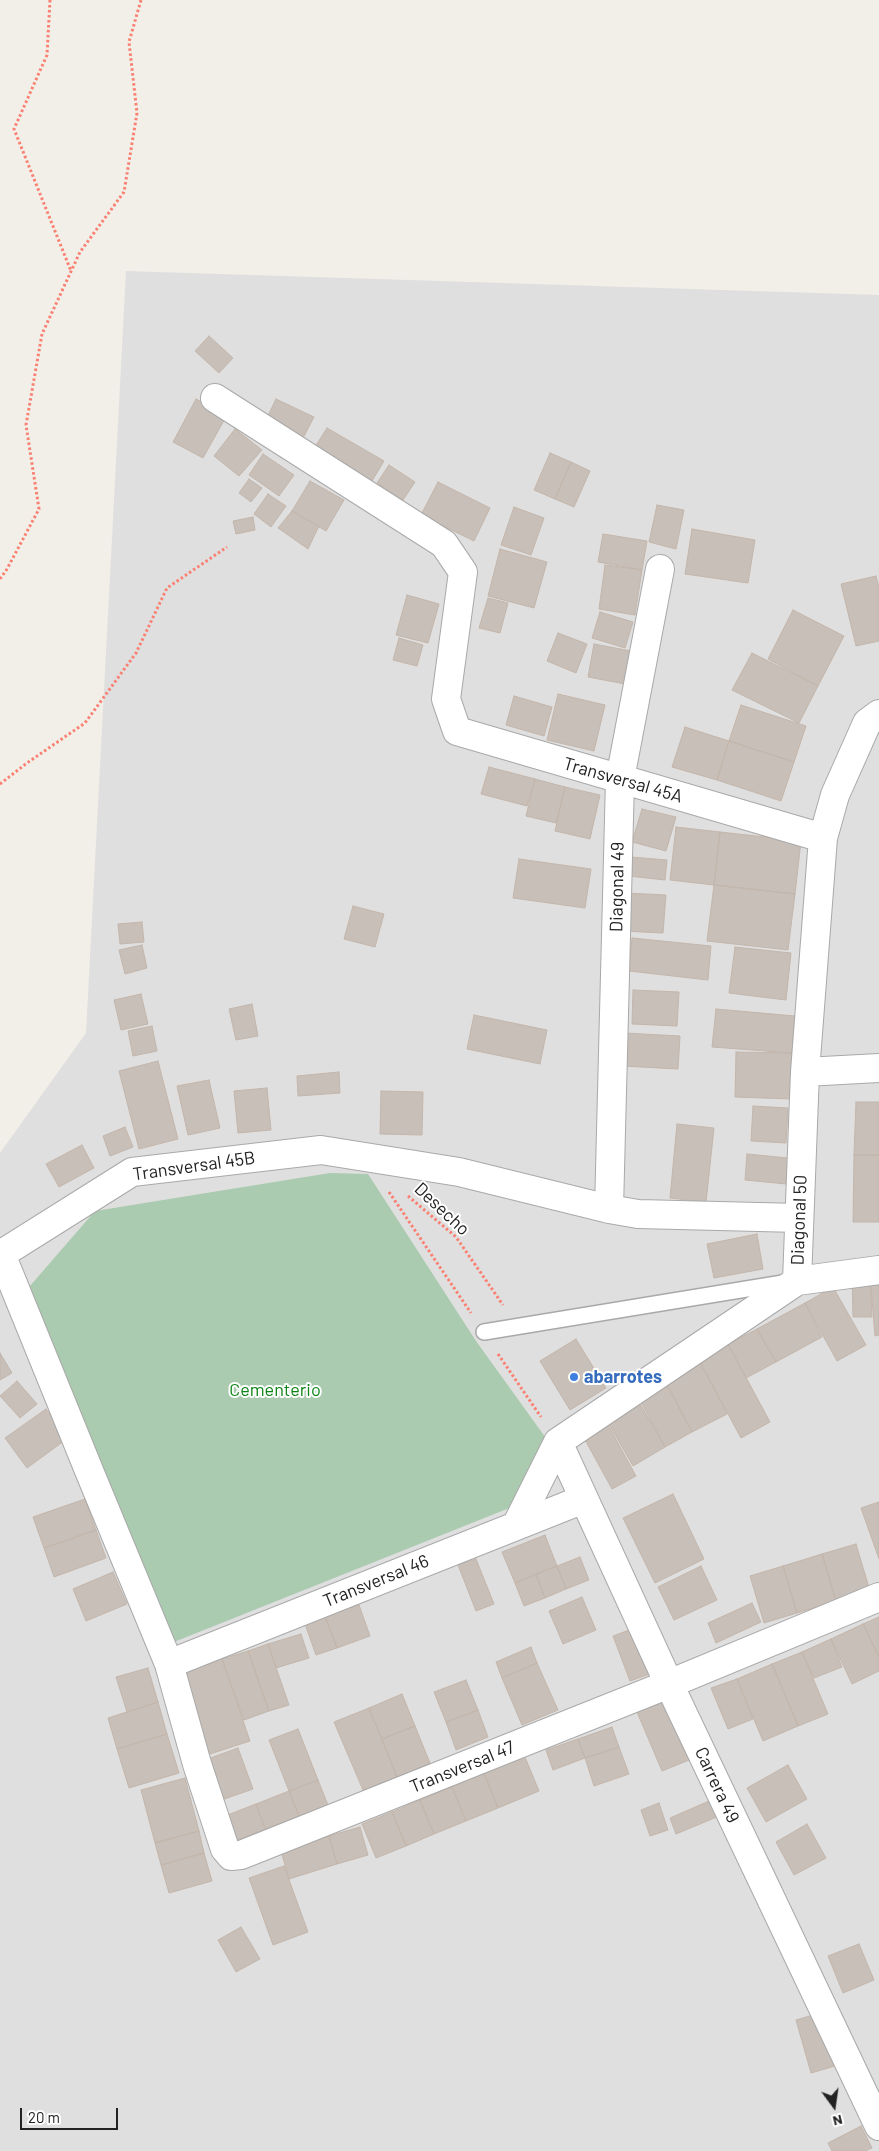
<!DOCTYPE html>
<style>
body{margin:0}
#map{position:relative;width:879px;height:2151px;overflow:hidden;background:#f2efe9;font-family:Barlow,sans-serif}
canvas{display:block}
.north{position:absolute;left:809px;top:2081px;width:50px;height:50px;-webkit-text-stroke:4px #fff;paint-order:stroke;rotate:166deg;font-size:14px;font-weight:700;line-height:20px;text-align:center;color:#222}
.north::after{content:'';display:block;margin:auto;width:18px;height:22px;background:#222;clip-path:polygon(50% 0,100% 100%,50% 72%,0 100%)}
.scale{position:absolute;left:20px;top:2108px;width:98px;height:22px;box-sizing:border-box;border:2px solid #222;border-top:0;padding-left:6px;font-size:15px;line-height:18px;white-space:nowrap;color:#222;-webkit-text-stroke:4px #fff;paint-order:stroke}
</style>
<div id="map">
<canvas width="879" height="2151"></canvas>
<div class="north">N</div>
<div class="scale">20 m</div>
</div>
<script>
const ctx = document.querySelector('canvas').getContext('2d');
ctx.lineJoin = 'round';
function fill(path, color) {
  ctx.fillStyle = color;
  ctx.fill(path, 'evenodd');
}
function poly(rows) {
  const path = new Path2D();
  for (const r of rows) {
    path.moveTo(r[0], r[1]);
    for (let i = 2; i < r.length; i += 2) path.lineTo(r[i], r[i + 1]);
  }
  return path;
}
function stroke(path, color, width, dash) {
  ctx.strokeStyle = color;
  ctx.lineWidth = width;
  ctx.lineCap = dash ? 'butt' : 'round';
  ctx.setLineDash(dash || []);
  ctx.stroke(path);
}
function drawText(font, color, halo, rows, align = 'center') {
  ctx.font = font + ' Barlow,sans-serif';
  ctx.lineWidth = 4;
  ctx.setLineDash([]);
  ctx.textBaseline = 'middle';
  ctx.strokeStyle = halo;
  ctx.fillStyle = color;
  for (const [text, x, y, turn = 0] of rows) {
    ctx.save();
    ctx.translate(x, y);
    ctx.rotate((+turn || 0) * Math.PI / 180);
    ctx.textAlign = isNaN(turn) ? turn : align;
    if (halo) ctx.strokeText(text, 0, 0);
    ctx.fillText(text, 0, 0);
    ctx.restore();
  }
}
fill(poly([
 [126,271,879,295,879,2151,0,2151,0,1153,86,1033]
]), '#e0dfdf');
fill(poly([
 [330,1173,368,1174,476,1341,548,1441,517,1505,169,1644,23,1294,95,1211]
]), '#aacbaf');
const building = poly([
 [209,336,233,358,219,373,195,351,209,336],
 [196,399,227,415,203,458,173,442,196,399],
 [276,399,314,417,301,442,264,424,276,399],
 [327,428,384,461,372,481,315,447,327,428],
 [235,429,262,450,239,476,214,456,235,429],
 [550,453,571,462,555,499,534,490,550,453],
 [263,454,294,475,279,496,249,475,263,454],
 [571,462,590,471,574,507,555,499,571,462],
 [389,465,415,482,403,500,377,483,389,465],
 [249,479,262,488,251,502,239,493,249,479],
 [310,481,344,500,326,531,292,511,310,481],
 [438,482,490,508,474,541,421,515,438,482],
 [268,494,286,506,271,527,254,514,268,494],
 [657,505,684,510,676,549,649,542,657,505],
 [514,507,544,518,531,555,501,545,514,507],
 [292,511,319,526,308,549,278,528,292,511],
 [253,517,255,530,236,534,233,521,253,517],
 [692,529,755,540,748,583,685,574,692,529],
 [603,534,647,541,642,570,598,562,603,534],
 [500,549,547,562,534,608,488,596,500,549],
 [605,565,642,570,635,615,599,609,605,565],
 [876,576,879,587,879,641,856,646,841,584,876,576],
 [407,595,439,604,428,643,396,635,407,595],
 [488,598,508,603,500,633,479,628,488,598],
 [793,610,844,636,818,686,768,659,793,610],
 [600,612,633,622,625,648,592,638,600,612],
 [558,633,587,644,576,673,547,661,558,633],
 [399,638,423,645,417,666,393,660,399,638],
 [594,644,631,651,625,684,588,677,594,644],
 [752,653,818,686,799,723,732,690,752,653],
 [558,694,605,705,594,751,547,740,558,694],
 [514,696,552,707,544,736,506,725,514,696],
 [741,705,806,726,794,762,729,741,741,705],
 [685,727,729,741,717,780,672,767,685,727],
 [729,741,794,762,781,801,717,780,729,741],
 [489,767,535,779,527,806,481,794,489,767],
 [535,779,565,787,556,823,526,816,535,779],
 [565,787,600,795,590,839,555,831,565,787],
 [642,809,676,817,666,851,632,842,642,809],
 [676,827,720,832,714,885,670,880,676,827],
 [720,832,801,841,795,894,714,885,720,832],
 [630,857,667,860,665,880,628,876,630,857],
 [519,859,591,869,585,908,513,898,519,859],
 [714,885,795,894,788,950,707,941,714,885],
 [626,893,666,895,663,933,623,931,626,893],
 [353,906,384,914,375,947,344,939,353,906],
 [142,922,144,942,120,944,118,924,142,922],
 [632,938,711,946,708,980,629,971,632,938],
 [142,945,147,968,125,974,119,950,142,945],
 [735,947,791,953,786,1000,729,993,735,947],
 [633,990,679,992,677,1026,632,1024,633,990],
 [141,994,148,1024,121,1030,114,1000,141,994],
 [252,1004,258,1036,236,1040,229,1009,252,1004],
 [716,1009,795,1016,792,1053,712,1047,716,1009],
 [474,1015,547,1030,540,1064,467,1049,474,1015],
 [152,1026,157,1051,133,1056,128,1031,152,1026],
 [624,1033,680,1036,678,1069,622,1066,624,1033],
 [736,1052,792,1053,791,1099,735,1097,736,1052],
 [158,1061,178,1139,139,1149,119,1071,158,1061],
 [339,1072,340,1093,298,1096,297,1076,339,1072],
 [209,1080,220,1128,188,1135,177,1086,209,1080],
 [267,1088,271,1130,238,1133,234,1091,267,1088],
 [381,1091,423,1092,422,1135,380,1134,381,1091],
 [856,1102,879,1102,879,1155,854,1155,856,1102],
 [753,1106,788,1108,786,1143,751,1141,753,1106],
 [677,1124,714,1128,706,1202,670,1198,677,1124],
 [125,1127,133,1147,110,1156,103,1136,125,1127],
 [82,1145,94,1168,59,1187,46,1164,82,1145],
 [747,1154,788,1158,786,1184,745,1180,747,1154],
 [854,1155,879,1155,879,1222,853,1222,854,1155],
 [757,1234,763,1269,714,1278,707,1244,757,1234],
 [870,1275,872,1317,853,1317,852,1276,870,1275],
 [870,1275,879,1275,879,1335,875,1336,870,1275],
 [833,1287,866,1345,837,1361,805,1303,833,1287],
 [805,1303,822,1337,776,1362,757,1329,805,1303],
 [757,1329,776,1362,746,1378,728,1344,757,1329],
 [576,1339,606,1388,570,1410,540,1361,576,1339],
 [728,1344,770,1422,741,1438,699,1360,728,1344],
 [0,1353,12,1373,0,1380,0,1353],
 [699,1360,727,1414,692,1432,664,1378,699,1360],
 [17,1381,37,1404,20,1418,0,1396,17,1381],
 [666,1384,692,1432,665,1447,639,1398,666,1384],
 [638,1400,665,1447,633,1466,606,1419,638,1400],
 [46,1409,68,1438,27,1468,5,1438,46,1409],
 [607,1423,636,1476,612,1489,583,1436,607,1423],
 [673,1494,704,1559,655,1583,623,1518,673,1494],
 [85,1499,96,1530,44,1548,33,1517,85,1499],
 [879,1502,879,1559,861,1508,879,1502],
 [96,1530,106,1558,54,1577,44,1548,96,1530],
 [545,1535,557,1566,515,1583,502,1552,545,1535],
 [856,1544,870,1591,836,1601,822,1554,856,1544],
 [822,1554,836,1601,797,1613,783,1566,822,1554],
 [580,1557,589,1580,566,1589,557,1566,580,1557],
 [476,1559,494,1604,476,1611,458,1565,476,1559],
 [557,1566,566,1589,545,1598,536,1574,557,1566],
 [701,1566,717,1600,674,1620,658,1587,701,1566],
 [783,1566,797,1613,764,1623,750,1576,783,1566],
 [113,1572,127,1604,86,1621,73,1589,113,1572],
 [536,1574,545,1598,524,1606,515,1583,536,1574],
 [582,1597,596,1630,563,1644,549,1611,582,1597],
 [752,1603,761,1622,716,1643,708,1623,752,1603],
 [359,1605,370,1636,337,1648,325,1616,359,1605],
 [325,1616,337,1648,316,1655,305,1624,325,1616],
 [879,1617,879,1657,863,1624,879,1617],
 [863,1624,879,1657,879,1671,852,1684,831,1639,863,1624],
 [640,1626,658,1671,630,1681,613,1636,640,1626],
 [301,1634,309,1658,276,1668,268,1644,301,1634],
 [831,1639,842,1667,814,1678,802,1652,831,1639],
 [268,1644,289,1705,269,1711,248,1651,268,1644],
 [531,1647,537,1663,502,1678,496,1662,531,1647],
 [248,1651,269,1711,244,1720,222,1659,248,1651],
 [802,1652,828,1714,798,1726,772,1664,802,1652],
 [222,1659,250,1741,207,1755,179,1675,222,1659],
 [537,1663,558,1710,522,1725,502,1678,537,1663],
 [772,1664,798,1726,763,1741,737,1679,772,1664],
 [148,1668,158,1702,127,1712,116,1677,148,1668],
 [737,1679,753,1719,728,1729,711,1688,737,1679],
 [466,1680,478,1710,446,1722,434,1692,466,1680],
 [402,1694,415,1726,382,1739,369,1708,402,1694],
 [669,1698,694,1758,662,1771,637,1712,669,1698],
 [158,1702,167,1734,117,1749,108,1718,158,1702],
 [369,1708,397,1777,363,1790,334,1722,369,1708],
 [478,1710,488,1737,456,1750,446,1722,478,1710],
 [415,1726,430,1763,397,1777,382,1739,415,1726],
 [612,1727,619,1747,585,1758,578,1739,612,1727],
 [298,1729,318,1780,289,1791,269,1740,298,1729],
 [167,1734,179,1773,129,1788,117,1749,167,1734],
 [578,1739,585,1758,553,1770,546,1750,578,1739],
 [619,1747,629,1774,594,1786,585,1758,619,1747],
 [238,1748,253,1789,216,1802,202,1761,238,1748],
 [525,1757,539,1791,498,1808,484,1773,525,1757],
 [788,1765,807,1799,766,1822,747,1788,788,1765],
 [484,1773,498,1808,466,1821,452,1787,484,1773],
 [185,1778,199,1831,155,1843,141,1790,185,1778],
 [318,1780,328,1805,299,1816,289,1791,318,1780],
 [452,1787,466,1821,434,1834,420,1800,452,1787],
 [289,1791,299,1816,265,1829,256,1804,289,1791],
 [716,1798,724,1814,676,1834,670,1818,716,1798],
 [420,1800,434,1834,406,1846,392,1812,420,1800],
 [659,1803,668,1830,650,1836,641,1810,659,1803],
 [256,1804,265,1829,235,1841,225,1816,256,1804],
 [392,1812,406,1846,376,1858,362,1824,392,1812],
 [807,1824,826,1858,794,1875,776,1842,807,1824],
 [360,1827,368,1855,337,1864,329,1836,360,1827],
 [199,1831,204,1853,161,1865,155,1843,199,1831],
 [329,1836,337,1864,289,1879,281,1851,329,1836],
 [204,1853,212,1881,169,1893,161,1865,204,1853],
 [284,1866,308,1932,273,1945,249,1878,284,1866],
 [241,1927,260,1959,236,1972,218,1940,241,1927],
 [859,1944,874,1980,843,1993,828,1956,859,1944],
 [820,2013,835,2066,811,2073,796,2020,820,2013],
 [861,2126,872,2148,865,2151,832,2151,828,2143,861,2126]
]);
fill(building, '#c7bfb8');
stroke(building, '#c4b6ab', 1);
const service = poly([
 [484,1332,783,1283]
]);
const minor = poly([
 [215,398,444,544,463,572,446,699,457,731,823,838],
 [805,1072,879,1068],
 [609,1209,620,779,660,569],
 [1,1254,90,1473,169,1664,197,1764,225,1849,231,1856,241,1855,669,1684,879,1597],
 [0,1255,132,1172,321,1150,459,1172,609,1209,638,1214,799,1218],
 [797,1281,805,1072,823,838,835,795,867,723,879,714],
 [558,1442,669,1684,879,2126],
 [516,1526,558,1442,797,1281,879,1270],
 [169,1664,584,1499]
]);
stroke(service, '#a9a9a9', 18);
stroke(minor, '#a9a9a9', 30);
stroke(poly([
 [50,0,47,55,14,129,71,271],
 [0,579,7,569,39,509,26,425,42,334,80,252,124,192,137,113,129,42,141,0],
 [0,784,27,763,85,723,136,653,167,588,227,547],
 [389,1192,471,1313],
 [408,1196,456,1237,503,1305],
 [498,1354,541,1417]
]), '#fa8072', 3, [2.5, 2.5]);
stroke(service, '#fff', 15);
stroke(minor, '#fff', 28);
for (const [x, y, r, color] of [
 [574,1377,5,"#3f7fe0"]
]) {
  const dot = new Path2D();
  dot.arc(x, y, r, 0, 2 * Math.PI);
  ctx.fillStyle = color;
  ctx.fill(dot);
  stroke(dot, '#fff', 2);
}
drawText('18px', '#222', '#fff', [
 ["Transversal 45A",623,780,16],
 ["Diagonal 49",617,887,-89],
 ["Transversal 45B",194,1166,-8],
 ["Desecho",442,1209,43],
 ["Diagonal 50",799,1220,-88],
 ["Transversal 46",376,1581,-22],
 ["Transversal 47",462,1767,-22],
 ["Carrera 49",717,1785,65]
]);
drawText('bold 18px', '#366cbe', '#fff', [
 ["abarrotes",584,1377]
], 'left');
drawText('18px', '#0c8416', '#fff', [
 ["Cementerio",275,1390]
]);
</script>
